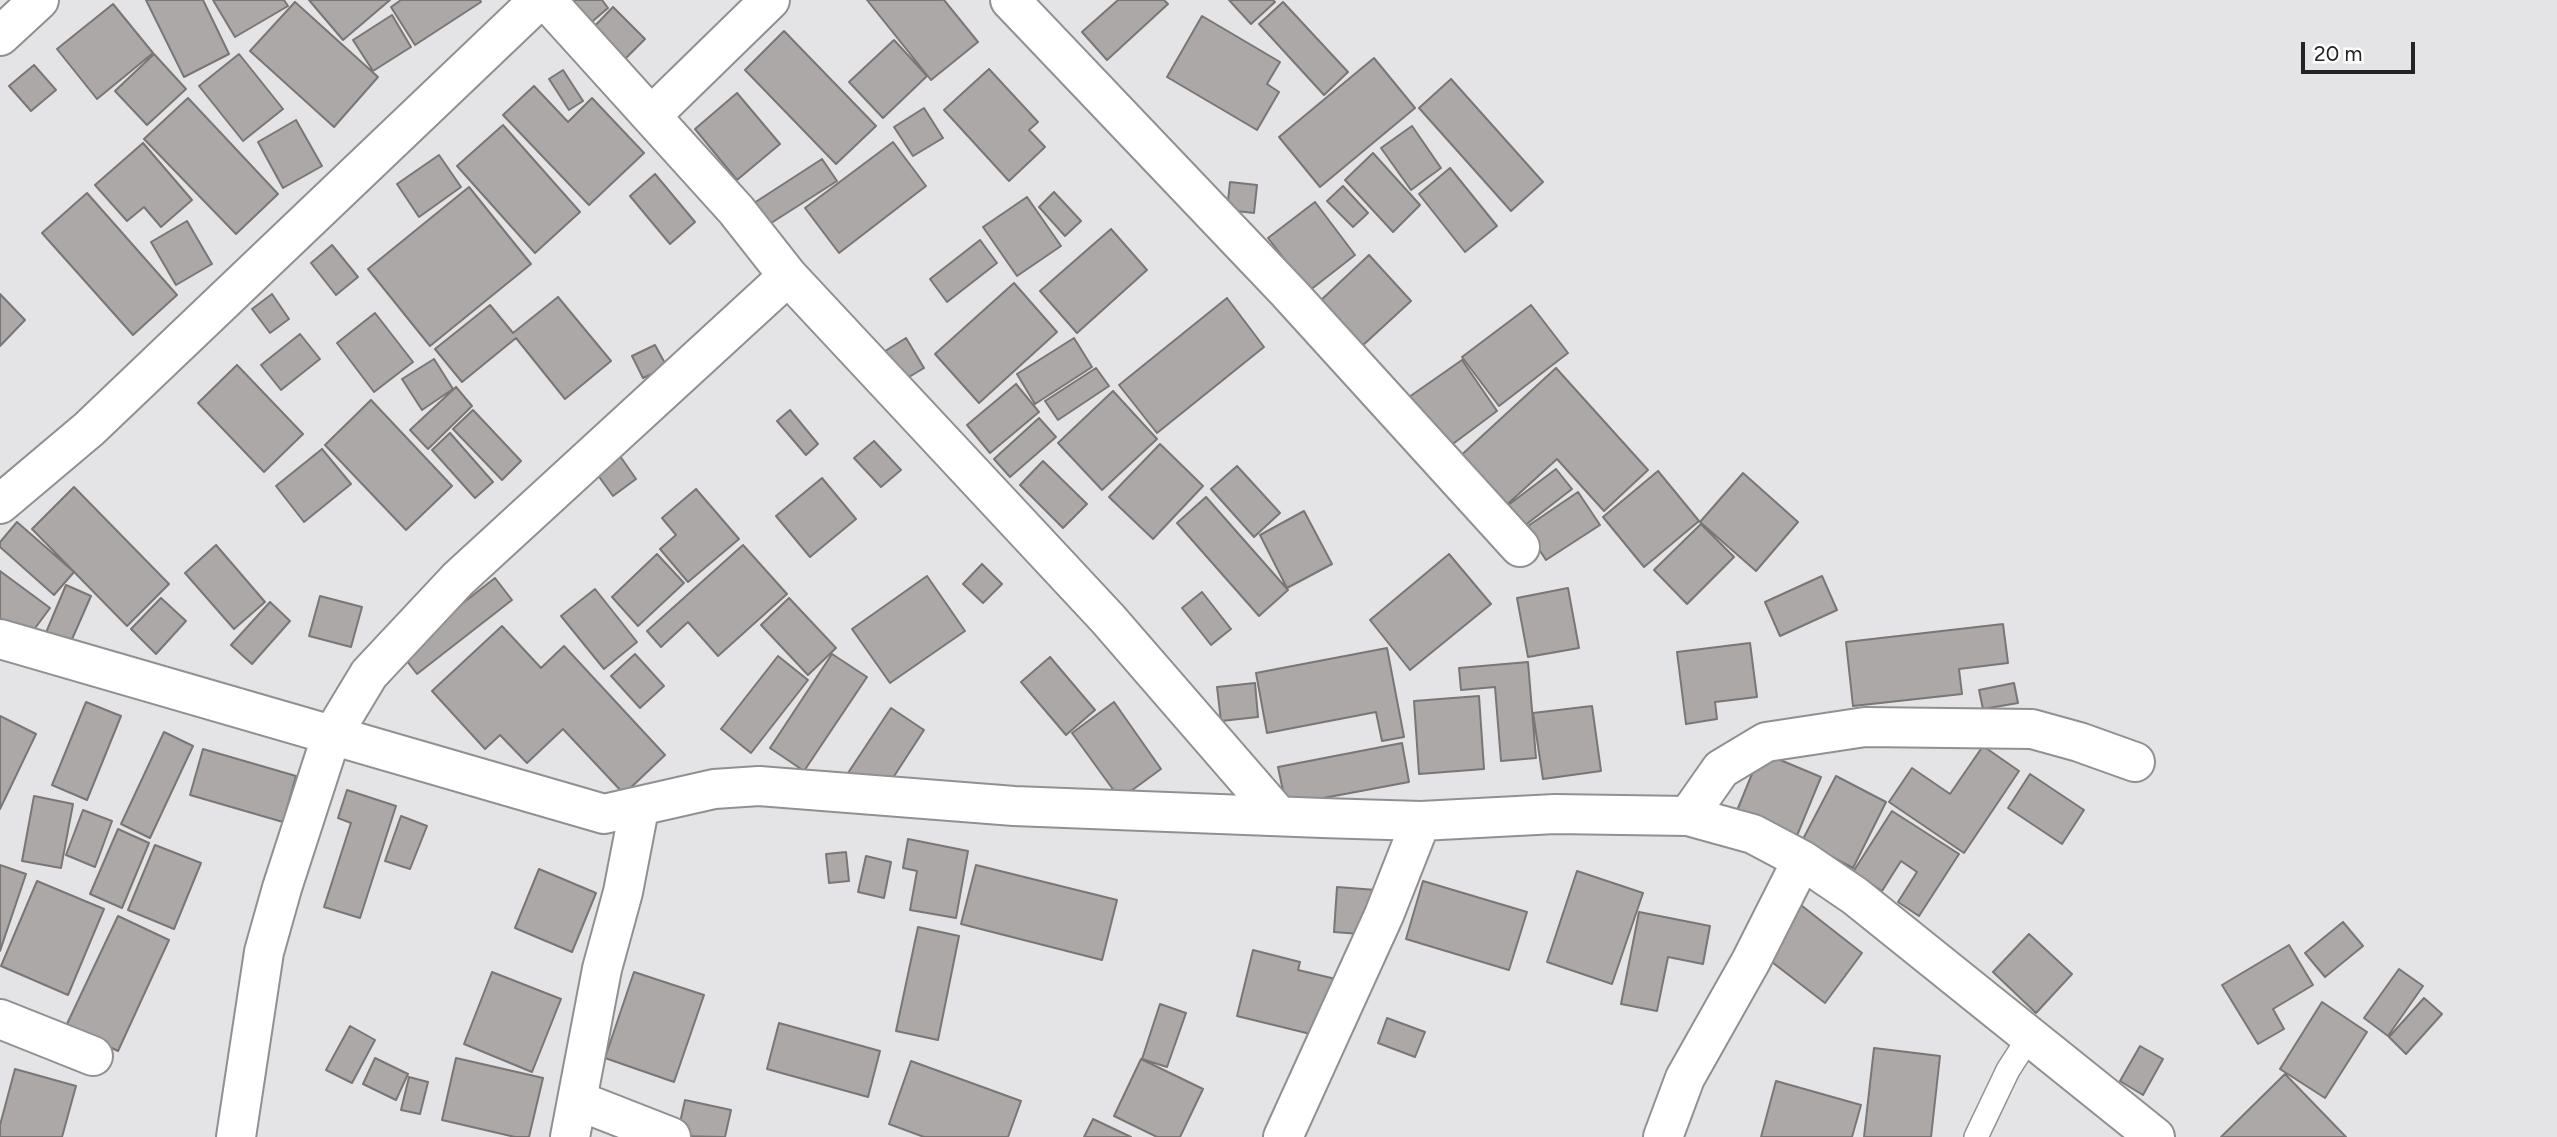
<!DOCTYPE html>
<style>
body{margin:0}
#map{position:relative;width:2557px;height:1137px;overflow:hidden;background:#e4e3e6;font-family:Figtree,sans-serif}
canvas{display:block}
.scale{position:absolute;left:2301px;top:42px;width:114px;height:32px;box-sizing:border-box;border:4px solid #242324;border-top:0;padding-left:9px;font-size:21px;line-height:24px;white-space:nowrap;color:#242324;-webkit-text-stroke:5px #fff;paint-order:stroke}
</style>
<div id="map">
<canvas width="2557" height="1137"></canvas>
<div class="scale">20 m</div>
</div>
<script>
const ctx = document.querySelector('canvas').getContext('2d');
ctx.lineJoin = 'round';
function fill(path, color) {
  ctx.fillStyle = color;
  ctx.fill(path, 'evenodd');
}
function poly(rows) {
  const path = new Path2D();
  for (const r of rows) {
    path.moveTo(r[0], r[1]);
    for (let i = 2; i < r.length; i += 2) path.lineTo(r[i], r[i + 1]);
  }
  return path;
}
function stroke(path, color, width, dash) {
  ctx.strokeStyle = color;
  ctx.lineWidth = width;
  ctx.lineCap = dash ? 'butt' : 'round';
  ctx.setLineDash(dash || []);
  ctx.stroke(path);
}
const building = poly([
 [146,0,203,0,229,54,184,77,146,0],
 [213,0,284,0,288,6,235,37,213,0],
 [309,0,390,0,343,40,309,0],
 [401,0,480,0,481,2,415,45,391,7,401,0],
 [566,0,602,0,608,8,587,26,566,0],
 [867,0,944,0,978,42,931,80,867,0],
 [1118,0,1164,0,1168,4,1107,60,1082,32,1118,0],
 [1229,0,1273,0,1275,2,1251,24,1229,0],
 [295,2,378,77,334,127,250,51,295,2],
 [1283,2,1348,72,1324,95,1259,24,1283,2],
 [113,4,153,53,97,99,57,49,113,4],
 [613,7,645,39,622,62,590,31,613,7],
 [392,15,411,47,373,71,353,40,392,15],
 [1202,16,1280,62,1267,84,1279,92,1257,130,1167,77,1202,16],
 [784,31,876,126,836,164,745,70,784,31],
 [894,40,927,76,883,118,849,82,894,40],
 [154,54,186,89,147,125,115,91,154,54],
 [239,54,283,109,243,141,199,86,239,54],
 [1374,58,1415,108,1320,187,1279,137,1374,58],
 [34,65,56,90,31,111,9,86,34,65],
 [989,69,1038,122,1029,130,1045,147,1009,181,944,110,989,69],
 [563,70,583,101,569,110,549,79,563,70],
 [1451,79,1543,182,1511,211,1419,108,1451,79],
 [534,86,568,122,592,98,644,153,589,205,503,115,534,86],
 [737,93,780,144,737,180,695,129,737,93],
 [188,98,278,194,236,234,144,139,188,98],
 [924,108,943,138,913,156,894,127,924,108],
 [296,120,322,166,283,188,258,142,296,120],
 [503,125,580,212,535,253,457,166,503,125],
 [1412,126,1441,168,1411,190,1381,148,1412,126],
 [893,142,926,186,839,253,805,208,893,142],
 [143,143,192,200,161,227,144,207,127,221,95,185,143,143],
 [1373,153,1420,205,1393,232,1345,180,1373,153],
 [439,155,461,187,419,217,397,184,439,155],
 [822,159,837,181,768,225,754,203,822,159],
 [1450,168,1497,226,1465,252,1419,194,1450,168],
 [655,174,695,222,670,244,630,196,655,174],
 [1230,182,1257,185,1254,213,1227,210,1230,182],
 [1343,186,1368,213,1353,227,1327,201,1343,186],
 [469,187,531,264,430,346,368,269,469,187],
 [1054,192,1081,221,1065,236,1039,207,1054,192],
 [87,193,177,295,133,335,42,233,87,193],
 [1027,197,1061,246,1017,276,983,227,1027,197],
 [1315,202,1355,255,1309,291,1268,238,1315,202],
 [187,221,212,264,176,285,151,242,187,221],
 [1111,229,1147,270,1077,333,1040,291,1111,229],
 [980,240,997,263,947,302,930,279,980,240],
 [332,245,358,277,336,295,311,263,332,245],
 [1369,255,1411,301,1361,347,1319,302,1369,255],
 [1014,283,1057,332,979,403,935,354,1014,283],
 [0,294,25,320,0,346,0,294],
 [272,294,289,319,270,333,252,309,272,294],
 [558,297,611,361,565,399,516,338,462,382,435,349,490,305,513,333,558,297],
 [1227,298,1264,347,1157,433,1119,385,1227,298],
 [1531,305,1568,353,1499,406,1462,357,1531,305],
 [375,313,413,362,374,392,337,343,375,313],
 [300,334,320,359,281,390,261,365,300,334],
 [906,338,924,368,899,383,882,353,906,338],
 [1074,338,1092,367,1035,404,1017,374,1074,338],
 [655,345,667,367,643,378,632,356,655,345],
 [434,359,453,389,422,410,402,379,434,359],
 [1462,360,1497,411,1446,449,1409,397,1462,360],
 [237,365,303,434,264,472,198,403,237,365],
 [1096,368,1109,386,1058,420,1045,401,1096,368],
 [1556,368,1648,470,1604,511,1557,459,1501,510,1456,460,1556,368],
 [1016,384,1039,412,990,453,967,425,1016,384],
 [456,387,472,406,428,449,410,430,456,387],
 [1113,391,1157,439,1102,490,1058,443,1113,391],
 [371,400,452,486,406,530,325,445,371,400],
 [473,410,521,461,502,480,453,429,473,410],
 [790,410,818,444,806,455,777,421,790,410],
 [1039,418,1056,437,1010,477,994,459,1039,418],
 [450,433,493,482,475,498,432,450,450,433],
 [874,441,901,470,881,487,854,458,874,441],
 [1160,444,1203,486,1153,539,1109,497,1160,444],
 [322,449,351,484,304,522,276,486,322,449],
 [620,456,636,479,613,496,597,474,620,456],
 [1043,461,1087,504,1063,528,1020,485,1043,461],
 [1237,466,1280,513,1254,537,1211,489,1237,466],
 [1556,469,1572,489,1519,530,1503,509,1556,469],
 [1658,471,1699,521,1644,567,1603,517,1658,471],
 [1743,473,1798,522,1756,571,1700,522,1743,473],
 [822,478,856,519,810,557,776,516,822,478],
 [74,487,169,584,127,626,32,529,74,487],
 [696,489,739,539,688,582,660,549,676,535,662,518,696,489],
 [1578,492,1600,525,1546,560,1525,528,1578,492],
 [1206,497,1288,590,1259,616,1177,523,1206,497],
 [1304,511,1332,564,1287,588,1260,535,1304,511],
 [17,522,74,572,54,595,0,547,0,542,17,522],
 [1701,524,1734,557,1687,604,1654,570,1701,524],
 [216,545,265,602,234,629,185,573,216,545],
 [743,545,787,594,718,656,688,622,661,647,647,631,743,545],
 [657,554,684,583,638,626,612,597,657,554],
 [1449,554,1491,604,1410,670,1370,620,1449,554],
 [982,564,1002,584,983,603,963,584,982,564],
 [0,571,50,608,27,639,0,618,0,571],
 [927,576,965,631,890,683,852,629,927,576],
 [1822,576,1837,610,1780,636,1765,602,1822,576],
 [495,578,512,600,417,674,400,652,495,578],
 [66,585,91,596,69,646,45,635,66,585],
 [1568,588,1579,648,1528,657,1517,598,1568,588],
 [595,589,637,642,604,669,561,616,595,589],
 [1202,592,1231,629,1211,645,1182,608,1202,592],
 [320,596,362,607,351,647,309,636,320,596],
 [161,598,186,621,156,654,131,629,161,598],
 [789,598,836,648,808,675,761,625,789,598],
 [270,602,290,621,252,664,231,645,270,602],
 [2003,624,2008,663,1959,669,1962,694,1853,706,1846,642,2003,624],
 [502,626,541,668,564,646,665,755,624,794,563,729,527,763,500,735,485,749,432,691,502,626],
 [1750,643,1757,697,1715,702,1717,719,1686,724,1677,652,1750,643],
 [1387,648,1404,737,1382,741,1376,712,1267,733,1256,673,1387,648],
 [635,654,664,686,640,708,611,676,635,654],
 [832,654,867,677,804,771,770,748,832,654],
 [778,656,808,680,751,753,721,729,778,656],
 [1050,657,1095,710,1066,735,1021,682,1050,657],
 [1528,662,1536,758,1501,761,1495,687,1461,690,1459,668,1528,662],
 [1255,683,1258,717,1221,721,1217,687,1255,683],
 [2014,683,2018,703,1983,709,1979,690,2014,683],
 [1479,696,1484,769,1419,774,1414,701,1479,696],
 [86,702,121,716,87,800,52,785,86,702],
 [1114,702,1161,769,1120,799,1072,733,1114,702],
 [1592,706,1601,771,1543,779,1533,713,1592,706],
 [891,708,924,730,876,804,842,782,891,708],
 [0,716,36,734,0,809,0,716],
 [164,732,193,746,150,838,121,824,164,732],
 [1402,743,1409,782,1286,805,1278,767,1402,743],
 [1983,746,2019,771,1964,853,1889,802,1912,768,1950,794,1983,746],
 [203,749,296,776,283,822,190,795,203,749],
 [1761,752,1821,777,1796,838,1736,813,1761,752],
 [2030,774,2084,810,2062,844,2008,808,2030,774],
 [1836,776,1886,802,1853,868,1802,841,1836,776],
 [347,790,396,806,360,918,324,907,351,823,338,818,347,790],
 [34,796,73,804,61,868,22,861,34,796],
 [83,810,112,821,95,867,66,855,83,810],
 [1892,811,1959,854,1919,916,1898,902,1917,872,1901,861,1882,891,1853,872,1892,811],
 [401,816,427,826,410,869,385,861,401,816],
 [118,829,149,843,122,908,90,894,118,829],
 [908,839,968,851,956,918,910,910,917,871,903,868,908,839],
 [155,845,201,863,174,929,128,910,155,845],
 [846,852,849,881,829,883,826,854,846,852],
 [866,856,891,862,884,898,858,892,866,856],
 [0,865,26,874,0,951,0,865],
 [976,865,1117,900,1102,960,961,924,976,865],
 [539,869,596,893,572,952,515,928,539,869],
 [1577,871,1643,893,1612,984,1547,962,1577,871],
 [37,881,104,909,68,995,1,966,37,881],
 [1423,881,1527,912,1509,970,1406,939,1423,881],
 [1337,887,1376,890,1373,935,1334,932,1337,887],
 [1797,902,1862,953,1825,1003,1759,952,1797,902],
 [1639,912,1710,926,1703,964,1668,957,1657,1011,1621,1004,1639,912],
 [118,916,169,940,118,1051,66,1026,118,916],
 [2343,922,2363,946,2325,977,2305,953,2343,922],
 [918,927,959,936,938,1040,896,1031,918,927],
 [2029,934,2072,974,2036,1013,1993,972,2029,934],
 [2289,945,2313,985,2273,1009,2284,1029,2258,1044,2222,985,2289,945],
 [1253,950,1300,962,1298,970,1344,981,1331,1039,1237,1016,1253,950],
 [2399,969,2423,986,2388,1036,2364,1018,2399,969],
 [492,972,561,999,532,1072,464,1044,492,972],
 [634,972,704,995,674,1082,605,1058,634,972],
 [2424,998,2442,1014,2406,1054,2389,1037,2424,998],
 [2322,1002,2367,1032,2325,1098,2280,1069,2322,1002],
 [1160,1004,1186,1013,1167,1067,1142,1059,1160,1004],
 [1387,1018,1425,1032,1415,1057,1378,1043,1387,1018],
 [779,1023,880,1051,868,1097,767,1069,779,1023],
 [350,1026,375,1040,352,1083,326,1070,350,1026],
 [2140,1046,2163,1059,2143,1095,2120,1081,2140,1046],
 [1874,1048,1940,1056,1931,1137,1864,1137,1874,1048],
 [375,1058,408,1074,396,1100,363,1084,375,1058],
 [456,1058,543,1078,529,1137,515,1137,442,1120,456,1058],
 [1141,1059,1203,1089,1180,1137,1157,1137,1114,1116,1141,1059],
 [911,1061,1021,1101,1008,1137,924,1137,889,1124,911,1061],
 [15,1069,76,1086,62,1137,0,1137,0,1125,15,1069],
 [2285,1074,2346,1137,2221,1137,2285,1074],
 [409,1077,428,1082,420,1114,401,1110,409,1077],
 [1776,1081,1861,1105,1852,1137,1761,1137,1776,1081],
 [685,1100,731,1110,725,1137,677,1136,685,1100],
 [1093,1119,1131,1137,1084,1137,1093,1119]
]);
fill(building, '#aca8a8');
stroke(building, '#797675', 2);
const lane = poly([
 [1976,1137,2008,1070,2030,1036]
]);
const street = poly([
 [546,0,736,210,788,276,1108,619,1278,815],
 [1010,0,1288,292,1520,547],
 [0,36,39,0],
 [651,116,770,0],
 [0,504,89,429,539,0],
 [0,639,604,814,714,789,759,786,1014,806,1322,818,1421,821,1555,814,1688,816,1721,769,1766,742,1865,727,2032,729,2079,742,2135,762],
 [1688,816,1753,834,1802,860,1855,896,2155,1137],
 [0,1019,93,1056],
 [579,1101,671,1137],
 [236,1137,264,952,282,888,331,737,369,674,458,579,788,276],
 [570,1137,602,969,623,892,639,809],
 [1283,1137,1384,915,1421,821],
 [1663,1137,1685,1078,1751,961,1802,860]
]);
stroke(lane, '#908f92', 26);
stroke(street, '#908f92', 42);
stroke(lane, '#fff', 23);
stroke(street, '#fff', 38);
</script>
